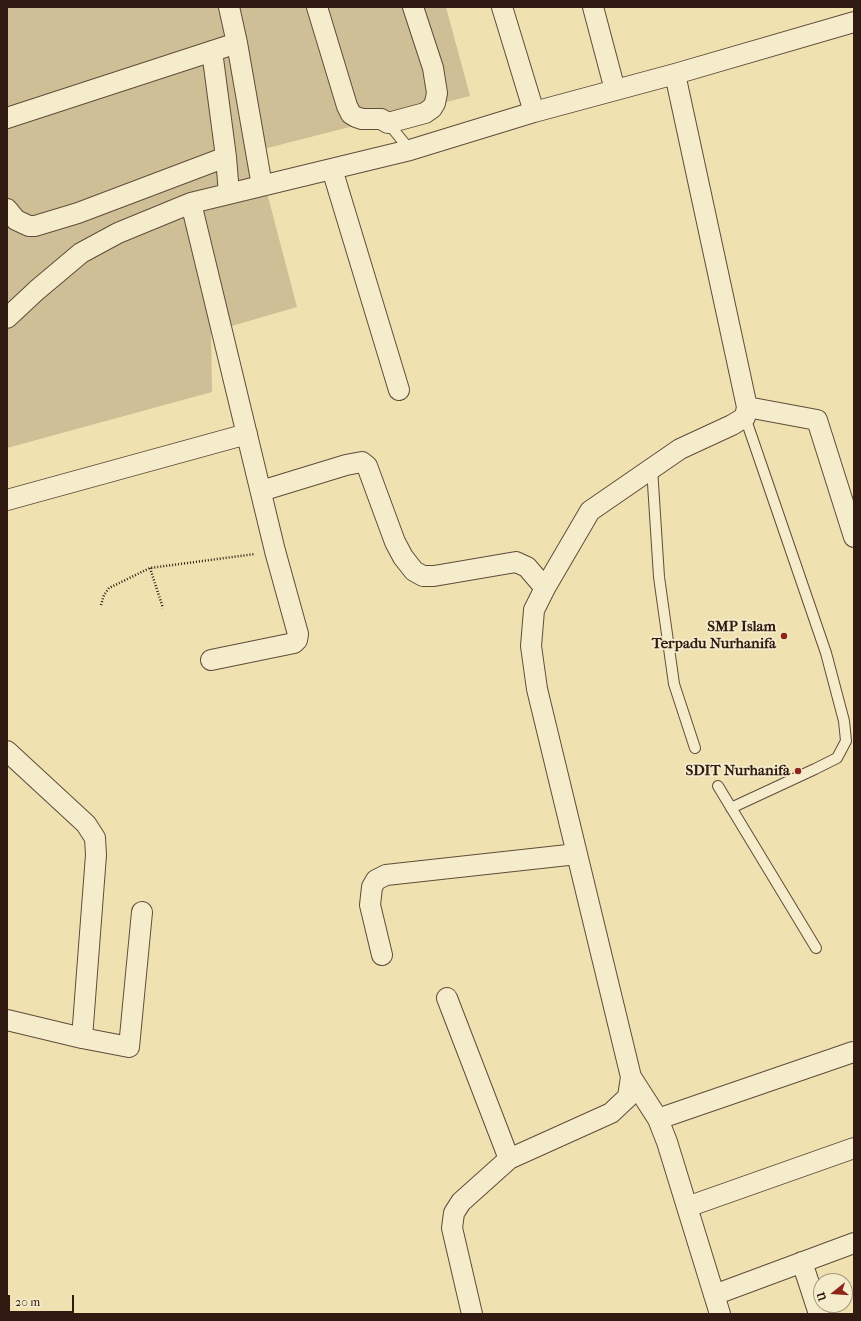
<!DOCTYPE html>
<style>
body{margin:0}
#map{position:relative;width:861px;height:1321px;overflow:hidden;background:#f0e1b1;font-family:"IM FELL French Canon",serif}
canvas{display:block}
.frame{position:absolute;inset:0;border:8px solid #301a12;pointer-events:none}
.north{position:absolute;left:813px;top:1273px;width:40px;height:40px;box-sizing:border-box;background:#f5eccc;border:1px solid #a69882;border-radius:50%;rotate:253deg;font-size:11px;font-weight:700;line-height:16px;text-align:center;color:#301a12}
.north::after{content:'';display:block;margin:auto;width:14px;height:18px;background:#8f2418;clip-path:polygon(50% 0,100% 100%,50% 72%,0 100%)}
.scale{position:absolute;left:8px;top:1295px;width:66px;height:18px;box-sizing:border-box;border:2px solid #301a12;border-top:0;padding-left:5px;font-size:12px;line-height:14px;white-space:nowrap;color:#301a12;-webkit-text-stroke:3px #f5eccc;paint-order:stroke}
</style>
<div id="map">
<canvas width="861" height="1321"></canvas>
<div class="frame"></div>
<div class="north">U</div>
<div class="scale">20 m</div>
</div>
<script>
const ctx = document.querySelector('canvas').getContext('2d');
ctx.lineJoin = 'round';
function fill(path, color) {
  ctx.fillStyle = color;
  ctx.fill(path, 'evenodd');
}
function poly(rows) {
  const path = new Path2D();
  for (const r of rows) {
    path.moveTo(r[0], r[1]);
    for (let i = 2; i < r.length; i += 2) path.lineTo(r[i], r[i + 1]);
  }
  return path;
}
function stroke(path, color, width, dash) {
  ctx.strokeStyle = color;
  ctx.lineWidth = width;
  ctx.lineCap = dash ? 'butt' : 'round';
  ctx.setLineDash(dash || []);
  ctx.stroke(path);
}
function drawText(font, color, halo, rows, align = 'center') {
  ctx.font = font + ' "IM FELL French Canon",serif';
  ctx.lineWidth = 3.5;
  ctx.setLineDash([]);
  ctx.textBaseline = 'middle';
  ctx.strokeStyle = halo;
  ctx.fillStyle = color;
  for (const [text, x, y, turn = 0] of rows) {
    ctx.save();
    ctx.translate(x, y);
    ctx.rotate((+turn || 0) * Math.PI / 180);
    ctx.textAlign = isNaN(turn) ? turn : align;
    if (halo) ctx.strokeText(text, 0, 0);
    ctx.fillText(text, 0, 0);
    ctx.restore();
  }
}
fill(poly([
 [7,7,446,7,470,96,256,151,297,307,211,332,212,392,7,448]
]), '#cfbf96');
const lane = poly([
 [388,123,410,150],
 [652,468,659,577,674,684,695,748],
 [718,786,816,948],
 [731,808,815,769,837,758,846,741,844,721,826,653,745,417]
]);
const street = poly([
 [229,7,237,43,262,186],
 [317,7,347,106,351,114,356,117,362,119,381,119,388,123,425,113,432,108,435,103,437,93,433,68,413,7],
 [502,7,534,112],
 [593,7,615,90],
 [212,51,226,157,229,194],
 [7,118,237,43],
 [332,169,399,390],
 [191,203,275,551,298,634,297,640,294,643,211,660],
 [7,209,16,220,29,226,35,226,78,213,226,157],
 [7,318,37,290,81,253,118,233,191,203,410,150,534,112,675,74,854,22],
 [747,407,817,420,854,537],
 [261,491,346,465,362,462,367,466,395,542,403,557,414,571,423,576,434,576,516,562,527,567,545,588],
 [7,500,247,434],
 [7,751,86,824,95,838,96,855,82,1038,7,1020],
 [382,955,370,905,372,887,376,880,386,875,577,854],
 [447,998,509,1159],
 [82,1038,129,1047,142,912],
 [631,1077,658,1119,667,1142,720,1314],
 [658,1119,853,1052],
 [687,1207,854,1148],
 [802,1262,819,1314],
 [714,1295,854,1243],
 [472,1314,452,1228,454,1213,461,1202,509,1159,611,1113,628,1097,631,1077,537,689,531,646,534,610,545,588,590,511,680,449,732,425,745,417,747,407,675,74]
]);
stroke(lane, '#604c3a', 12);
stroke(street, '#604c3a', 22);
stroke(poly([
 [150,568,163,608],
 [101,605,104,595,109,588,150,568,255,554]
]), '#301a12', 2.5, [1, 2]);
stroke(lane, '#f5eccc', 10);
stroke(street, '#f5eccc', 20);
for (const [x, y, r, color] of [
 [784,636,4,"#8f2418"],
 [798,771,4,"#8f2418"]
]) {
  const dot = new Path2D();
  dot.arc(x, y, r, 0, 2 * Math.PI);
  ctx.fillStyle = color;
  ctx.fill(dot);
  stroke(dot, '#f5eccc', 1.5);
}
drawText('bold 15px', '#301a12', '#f5eccc', [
 ["SMP Islam",776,627],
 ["Terpadu Nurhanifa",776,644],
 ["SDIT Nurhanifa",790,771]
], 'right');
</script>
